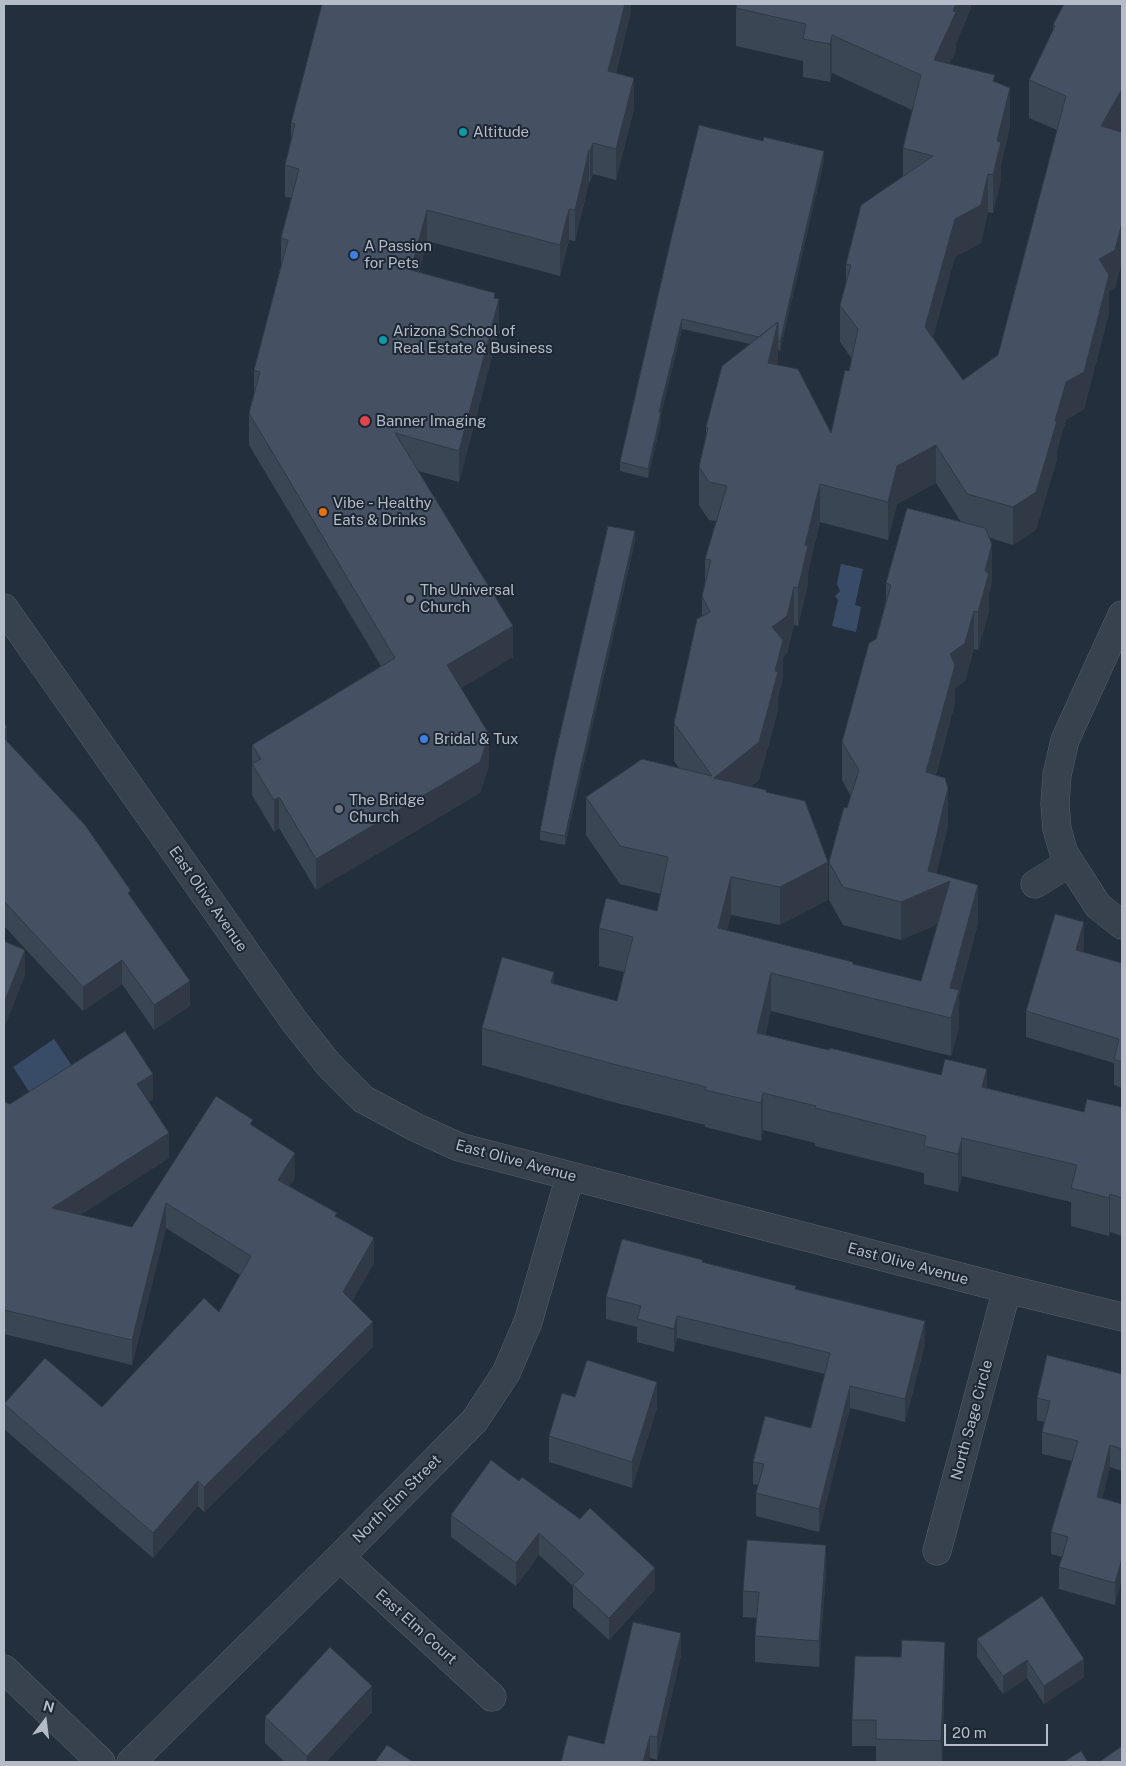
<!DOCTYPE html>
<style>
body{margin:0}
#map{position:relative;width:1126px;height:1766px;overflow:hidden;background:#242f3e;font-family:"Public Sans",sans-serif}
canvas{display:block}
.frame{position:absolute;inset:0;border:5px solid #b4bcc9;pointer-events:none}
.north{position:absolute;left:20px;top:1696px;width:50px;height:50px;-webkit-text-stroke:4px #1d2633;paint-order:stroke;rotate:15deg;font-size:14px;font-weight:700;line-height:20px;text-align:center;color:#b4bcc9}
.north::after{content:'';display:block;margin:auto;width:18px;height:22px;background:#b4bcc9;clip-path:polygon(50% 0,100% 100%,50% 72%,0 100%)}
.scale{position:absolute;left:944px;top:1724px;width:104px;height:22px;box-sizing:border-box;border:2px solid #b4bcc9;border-top:0;padding-left:6px;font-size:15px;line-height:18px;white-space:nowrap;color:#b4bcc9;-webkit-text-stroke:4px #1d2633;paint-order:stroke}
</style>
<div id="map">
<canvas width="1126" height="1766"></canvas>
<div class="frame"></div>
<div class="north">N</div>
<div class="scale">20 m</div>
</div>
<script>
const ctx = document.querySelector('canvas').getContext('2d');
ctx.lineJoin = 'round';
function fill(path, color) {
  ctx.fillStyle = color;
  ctx.fill(path, 'evenodd');
}
function poly(rows) {
  const path = new Path2D();
  for (const r of rows) {
    path.moveTo(r[0], r[1]);
    for (let i = 2; i < r.length; i += 2) path.lineTo(r[i], r[i + 1]);
  }
  return path;
}
function stroke(path, color, width, dash) {
  ctx.strokeStyle = color;
  ctx.lineWidth = width;
  ctx.lineCap = dash ? 'butt' : 'round';
  ctx.setLineDash(dash || []);
  ctx.stroke(path);
}
function drawText(font, color, halo, rows, align = 'center') {
  ctx.font = font + ' "Public Sans",sans-serif';
  ctx.lineWidth = 4;
  ctx.setLineDash([]);
  ctx.textBaseline = 'middle';
  ctx.strokeStyle = halo;
  ctx.fillStyle = color;
  for (const [text, x, y, turn = 0] of rows) {
    ctx.save();
    ctx.translate(x, y);
    ctx.rotate((+turn || 0) * Math.PI / 180);
    ctx.textAlign = isNaN(turn) ? turn : align;
    if (halo) ctx.strokeText(text, 0, 0);
    ctx.fillText(text, 0, 0);
    ctx.restore();
  }
}
fill(poly([
 [841,564,863,569,855,605,861,607,856,632,832,626,838,600,835,596,840,591,837,584],
 [54,1039,72,1066,30,1093,13,1067]
]), '#394c67');
const minor = poly([
 [4,608,294,1021,329,1065,363,1099,415,1127,459,1147,1007,1289,1122,1317],
 [1122,615,1065,740,1057,775,1055,804,1057,829,1064,853,1098,906,1122,925],
 [1035,884,1069,863],
 [937,1551,1007,1289],
 [340,1557,492,1697],
 [4,1669,101,1762],
 [131,1762,340,1557,475,1420,506,1373,528,1322,570,1176]
]);
stroke(minor, '#565f6c', 29);
stroke(minor, '#38414e', 28);
fill(poly([
 [631,4,631,12,616,73,634,109,616,180,593,174,590,182,589,182,575,241,569,240,560,276,427,241,419,273,495,298,499,330,459,482,418,471,513,657,461,688,489,765,480,793,316,890,279,828,274,832,252,795,252,745,381,666,249,445,249,413,254,397,254,370,281,266,281,238,292,198,285,197,285,165,291,141,291,123],
 [971,4,971,8,956,43,956,50,949,64,995,82,1010,126,1001,165,1001,180,993,213,988,212,981,243,955,257,933,337,963,380,998,355,1057,130,1029,118,1029,80,1053,31,1053,25,1064,4,1120,131,1122,132,1122,261,1115,288,1109,291,1109,313,1084,409,1066,420,1057,450,1057,459,1036,530,1013,545,990,538,992,582,989,593,989,611,978,650,974,649,965,681,955,688,955,703,936,775,948,826,936,873,978,923,959,995,959,1028,951,1056,771,1011,765,1035,1084,1112,1122,1107,1122,1236,1110,1232,1109,1236,1071,1226,1071,1202,962,1176,958,1192,924,1184,924,1173,815,1146,815,1143,763,1130,761,1141,705,1127,705,1125,609,1101,482,1065,482,1028,554,984,617,1001,624,972,599,966,599,928,657,911,661,894,620,884,586,835,586,797,679,768,674,761,674,723,702,616,702,596,705,581,705,559,716,521,709,520,699,505,699,467,706,434,706,427,750,344,682,329,661,414,661,421,648,478,620,471,620,462,671,239,824,160,780,351,778,350,778,360,777,365,831,433,849,371,852,359,840,342,840,305,846,283,846,264,903,176,903,148,912,110,832,73,830,82,803,77,803,61,736,46,736,8],
 [936,483,961,522,886,583,886,600,876,639,842,742,842,780,851,796,829,862,829,900,843,925,901,940,938,924,921,981,853,964,727,930,731,915,780,925,828,900,766,792,751,786,759,780,778,710,778,697,783,678,783,657,787,653,794,625,798,626,808,584,808,572,820,522,888,540,897,504],
 [635,541,565,845,540,840,540,831],
 [4,723,7,742,131,897,190,1006,154,1030,122,984,83,1011,4,926],
 [4,941,25,975,4,1028],
 [1084,948,1083,952,1122,963,1122,1088,1114,1085,1114,1063,1026,1037,1026,1011],
 [153,1099,149,1102,169,1158,80,1215,132,1227,253,1126,295,1178,289,1186,337,1217,374,1263,352,1301,373,1347,204,1512,198,1506,153,1558,4,1429,4,1404,102,1407,219,1312,240,1275,166,1228,132,1365,4,1334,4,1102,10,1104],
 [703,1262,796,1289,925,1344,905,1422,850,1408,819,1532,756,1516,756,1493,758,1485,753,1484,753,1462,811,1428,825,1374,677,1338,674,1352,637,1342,637,1327,606,1319,606,1297],
 [1122,1374,1122,1471,1110,1467,1102,1498,1122,1504,1115,1605,1059,1589,1059,1567,1062,1557,1051,1554,1051,1532,1072,1461,1042,1454,1042,1432,1044,1422,1037,1420,1037,1398],
 [575,1397,657,1408,632,1488,549,1462,549,1436],
 [491,1460,655,1590,609,1640,573,1607,573,1586,539,1555,516,1586,451,1537,451,1515],
 [826,1571,819,1667,755,1662,755,1636,757,1618,743,1617,743,1591],
 [977,1639,1084,1677,1044,1704,1027,1678,1003,1694,977,1657],
 [681,1655,657,1760,604,1744],
 [945,1668,942,1762,876,1762,876,1746,852,1746,852,1720],
 [372,1712,326,1762,285,1762,265,1743,265,1717]
]), '#3b4654');
fill(poly([
 [625,4,631,4,631,12,608,102,608,71],
 [956,4,971,4,971,8,956,43,956,50,934,98,934,60],
 [832,35,832,73,830,82,830,44],
 [634,78,634,109,616,180,616,149],
 [1010,88,1010,126,1001,165,1001,180,993,213,993,175,997,141],
 [1122,89,1122,127,1101,164,1101,126],
 [593,143,593,174,590,182,590,151],
 [589,150,589,182,575,241,575,210],
 [824,151,824,160,780,351,780,342],
 [988,174,988,212,981,243,955,257,925,364,925,327,955,219],
 [569,209,569,240,560,276,560,245],
 [427,210,427,241,411,302,411,270],
 [1122,223,1122,261,1115,288,1109,291,1109,313,1084,409,1066,420,1057,450,1057,459,1036,530,1013,545,1013,507,1055,421,1099,259],
 [495,293,495,312,499,299,499,330,459,482,459,451],
 [682,319,682,329,661,414,661,421,648,478,648,469,659,412],
 [778,322,778,360,768,401,768,363],
 [936,445,936,483,897,504,888,540,888,502,897,466],
 [820,484,820,522,808,572,808,584,798,626,798,588,805,545],
 [635,531,635,541,565,845,565,836],
 [992,544,992,582,989,593,989,611,978,650,978,612,985,571],
 [794,587,794,625,787,653,783,657,783,678,778,697,778,710,759,780,714,816,714,778,772,627],
 [974,611,974,649,965,681,955,688,955,703,926,810,926,772,950,654],
 [513,626,513,657,447,696,447,665],
 [7,727,7,752,4,755,4,730],
 [489,734,489,765,480,793,316,890,316,859],
 [948,788,948,826,933,888,950,881,950,919,901,940,901,902,928,871],
 [279,797,279,828,274,832,274,800],
 [828,862,828,900,780,925,780,887],
 [731,877,731,915,718,966,718,928],
 [978,885,978,923,959,995,959,1028,951,1056,951,1018,950,988],
 [1084,922,1084,948,1076,976,1076,950],
 [25,950,25,975,4,1028,4,1003],
 [122,960,122,984,83,1011,83,987],
 [554,972,554,1010,551,983],
 [771,973,771,1011,757,1071,757,1033],
 [190,981,190,1006,154,1030,154,1005],
 [987,1069,987,1107,982,1087],
 [153,1074,153,1099,137,1109,137,1084],
 [763,1093,763,1130,761,1141,761,1103],
 [169,1133,169,1158,52,1233,52,1208],
 [962,1138,962,1176,958,1192,958,1154],
 [295,1153,295,1178,278,1204,278,1180],
 [1110,1194,1110,1232,1109,1236,1109,1198],
 [166,1203,166,1228,132,1365,132,1340],
 [374,1238,374,1263,343,1317,343,1292],
 [677,1316,677,1338,674,1352,674,1329],
 [925,1321,925,1344,905,1422,905,1399],
 [373,1322,373,1347,204,1512,204,1487],
 [657,1382,657,1408,632,1488,632,1462],
 [850,1386,850,1408,819,1532,819,1509],
 [1110,1445,1110,1467,1097,1519,1097,1497],
 [198,1481,198,1506,153,1558,153,1533],
 [539,1533,539,1555,516,1586,516,1563],
 [826,1545,826,1571,819,1667,819,1641],
 [1122,1558,1122,1580,1115,1605,1115,1583],
 [655,1568,655,1590,609,1640,609,1618],
 [681,1633,681,1655,657,1760,657,1737],
 [945,1642,945,1668,942,1762,941,1741],
 [1084,1659,1084,1677,1044,1704,1044,1686],
 [1027,1660,1027,1678,1003,1694,1003,1676],
 [372,1686,372,1712,326,1762,307,1762,307,1756],
 [650,1736,650,1758,649,1762,643,1762]
]), '#303945');
const building = poly([
 [322,4,625,4,608,71,634,78,616,149,593,143,590,151,589,150,575,210,569,209,560,245,427,210,411,270,495,293,494,298,499,299,459,451,395,433,513,626,447,665,489,734,480,762,316,859,279,797,274,800,252,764,261,759,252,745,395,658,249,413,260,372,254,370,288,240,281,238,299,169,285,165,295,124,291,123,322,4],
 [737,4,956,4,953,11,956,12,934,60,995,75,993,81,1010,88,997,141,1001,142,993,175,988,174,981,205,955,219,925,327,963,380,998,355,1066,96,1029,80,1055,26,1053,25,1064,4,1122,4,1122,89,1101,126,1122,132,1122,223,1115,250,1099,259,1109,275,1084,372,1066,382,1055,421,1057,421,1036,492,1013,507,967,494,936,445,897,466,888,502,820,484,805,545,808,546,798,588,794,587,787,616,772,627,783,640,775,671,778,672,759,742,714,778,766,790,766,792,805,801,828,862,780,887,731,877,718,928,853,962,853,964,921,981,950,881,901,902,843,887,829,862,844,807,847,808,859,770,842,742,869,643,876,639,891,585,886,583,907,508,985,528,992,544,985,571,989,573,978,612,974,611,965,643,950,654,955,665,926,772,945,778,948,788,928,871,978,885,950,988,959,990,951,1018,771,973,757,1033,829,1050,830,1048,941,1075,945,1059,987,1069,982,1087,1084,1112,1087,1099,1122,1107,1122,1198,1110,1194,1109,1198,1071,1188,1077,1165,962,1138,958,1154,924,1146,926,1136,815,1108,816,1106,763,1093,761,1103,705,1090,706,1087,609,1063,482,1028,502,957,554,972,551,983,617,1001,633,937,599,928,606,898,657,911,668,857,620,846,586,797,642,759,712,776,674,723,697,619,710,612,702,596,711,560,705,559,727,486,709,482,699,467,708,428,706,427,722,366,778,322,768,363,798,369,831,433,845,370,849,371,858,329,840,305,851,265,846,264,861,205,933,156,903,148,921,75,832,35,830,44,803,39,806,24,736,8,737,4],
 [699,125,763,141,764,137,824,151,780,342,778,341,778,322,759,337,682,319,659,412,661,412,648,469,620,462,671,239,699,125],
 [608,526,635,531,565,836,540,831,554,760,608,526],
 [4,723,7,727,4,730,4,723],
 [4,738,85,825,131,891,128,893,190,981,154,1005,122,960,83,987,4,901,4,738],
 [1055,914,1084,922,1076,950,1122,963,1122,1062,1114,1059,1119,1039,1026,1011,1055,914],
 [4,941,25,950,4,1003,4,941],
 [125,1031,153,1074,137,1084,169,1133,52,1208,132,1227,216,1096,253,1120,250,1124,295,1153,278,1180,337,1213,335,1216,374,1238,343,1292,373,1322,204,1487,198,1481,153,1533,4,1404,45,1358,102,1407,204,1298,219,1312,251,1256,166,1203,132,1340,4,1310,4,1102,10,1104,125,1031],
 [622,1239,703,1260,702,1262,796,1286,795,1289,925,1321,905,1399,850,1386,819,1509,756,1493,764,1464,753,1462,765,1416,811,1428,830,1353,677,1316,674,1329,637,1319,641,1306,606,1297,622,1239],
 [1047,1355,1122,1374,1122,1449,1110,1445,1097,1497,1122,1504,1122,1558,1115,1583,1059,1567,1068,1537,1051,1532,1078,1441,1042,1432,1050,1401,1037,1398,1047,1355],
 [587,1360,657,1382,632,1462,549,1436,562,1393,575,1397,587,1360],
 [491,1460,519,1481,522,1477,580,1519,590,1508,655,1568,609,1618,573,1585,584,1574,539,1533,516,1563,451,1515,491,1460],
 [747,1540,826,1545,819,1641,755,1636,759,1592,743,1591,747,1540],
 [1042,1596,1084,1659,1044,1686,1027,1660,1003,1676,977,1639,1042,1596],
 [633,1622,681,1633,657,1737,650,1736,643,1762,561,1762,568,1735,604,1744,633,1622],
 [902,1640,945,1642,941,1741,876,1739,876,1720,852,1720,855,1656,901,1657,902,1640],
 [330,1647,372,1686,307,1756,265,1717,330,1647],
 [387,1745,413,1762,375,1762,387,1745],
 [1122,1746,1122,1762,1099,1762,1122,1746],
 [1081,1751,1088,1762,1064,1762,1081,1751]
]);
fill(building, '#455162');
stroke(building, '#303945', 1);
for (const [x, y, r, color] of [
 [463,132,5,"#0f9aa8"],
 [354,255,5,"#3f7fe0"],
 [383,340,5,"#0f9aa8"],
 [365,421,6,"#e0444e"],
 [323,512,5,"#e8710a"],
 [410,599,5,"#6b7280"],
 [424,739,5,"#3f7fe0"],
 [339,809,5,"#6b7280"]
]) {
  const dot = new Path2D();
  dot.arc(x, y, r, 0, 2 * Math.PI);
  ctx.fillStyle = color;
  ctx.fill(dot);
  stroke(dot, '#1d2633', 2);
}
drawText('15px', '#b4bcc9', '#1d2633', [
 ["Altitude",473,132],
 ["A Passion",364,246],
 ["for Pets",364,263],
 ["Arizona School of",393,331],
 ["Real Estate & Business",393,348],
 ["Banner Imaging",376,421],
 ["Vibe - Healthy",333,503],
 ["Eats & Drinks",333,520],
 ["The Universal",420,590],
 ["Church",420,607],
 ["Bridal & Tux",434,739],
 ["The Bridge",349,800],
 ["Church",349,817]
], 'left');
drawText('15px', '#b4bcc9', '#1d2633', [
 ["East Olive Avenue",208,899,55],
 ["East Olive Avenue",516,1161,15],
 ["East Olive Avenue",908,1264,15],
 ["North Sage Circle",972,1420,-75],
 ["North Elm Street",397,1499,-45],
 ["East Elm Court",416,1627,42]
]);
</script>
